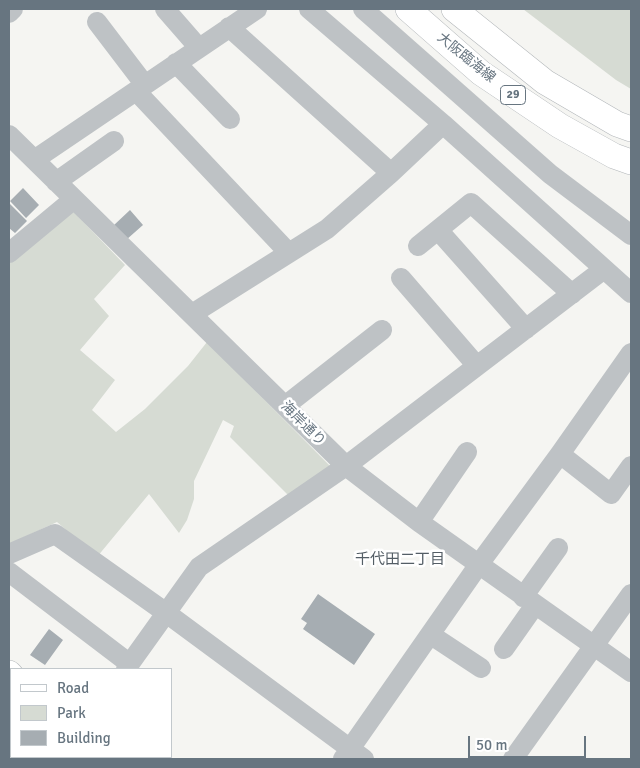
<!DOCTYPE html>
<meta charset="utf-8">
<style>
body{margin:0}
#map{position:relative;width:640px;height:768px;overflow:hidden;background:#f5f5f2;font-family:Signika,sans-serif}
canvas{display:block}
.frame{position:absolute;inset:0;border:10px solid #677580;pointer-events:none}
.legend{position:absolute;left:10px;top:668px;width:162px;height:90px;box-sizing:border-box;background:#fff;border:1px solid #c2c8cc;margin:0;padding:6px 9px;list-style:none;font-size:15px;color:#677580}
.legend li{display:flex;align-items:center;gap:10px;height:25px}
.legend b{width:25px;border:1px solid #c2c8cc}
.scale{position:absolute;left:468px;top:736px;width:118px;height:22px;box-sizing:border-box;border:2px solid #677580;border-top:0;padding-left:6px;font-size:15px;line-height:18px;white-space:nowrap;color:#677580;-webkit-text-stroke:4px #fff;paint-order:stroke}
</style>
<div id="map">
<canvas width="640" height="768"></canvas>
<div class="frame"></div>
<ul class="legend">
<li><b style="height:6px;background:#fff"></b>Road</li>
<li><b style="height:14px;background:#d6dbd3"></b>Park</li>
<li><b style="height:14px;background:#a6adb2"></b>Building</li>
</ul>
<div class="scale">50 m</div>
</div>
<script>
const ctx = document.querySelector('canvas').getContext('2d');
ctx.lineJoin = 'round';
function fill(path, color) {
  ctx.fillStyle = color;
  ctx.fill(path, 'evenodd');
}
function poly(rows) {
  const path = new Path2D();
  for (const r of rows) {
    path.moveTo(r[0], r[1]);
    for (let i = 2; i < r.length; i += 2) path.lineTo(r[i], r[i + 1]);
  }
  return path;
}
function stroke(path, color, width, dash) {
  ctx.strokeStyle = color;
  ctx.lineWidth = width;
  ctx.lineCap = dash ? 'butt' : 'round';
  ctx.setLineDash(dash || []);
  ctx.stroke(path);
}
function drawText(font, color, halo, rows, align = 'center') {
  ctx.font = font + ' Signika,"Noto Sans JP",sans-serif';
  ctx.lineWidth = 5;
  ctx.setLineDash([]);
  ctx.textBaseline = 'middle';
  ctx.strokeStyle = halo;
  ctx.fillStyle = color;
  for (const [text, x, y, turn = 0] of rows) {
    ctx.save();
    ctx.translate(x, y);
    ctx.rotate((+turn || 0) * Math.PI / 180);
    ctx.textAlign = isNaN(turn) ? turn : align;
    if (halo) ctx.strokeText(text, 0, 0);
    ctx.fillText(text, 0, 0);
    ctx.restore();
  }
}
fill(poly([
 [523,9,631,9,631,89,616,80],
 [69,207,125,265,94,299,109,316,80,350,115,380,92,410,116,432,145,409,188,366,207,342,330,466,289,496,230,437,234,426,223,420,194,481,194,499,187,520,179,533,149,494,97,557,57,522,9,544,9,256]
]), '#d6dbd3');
fill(poly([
 [23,188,39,205,26,218,10,201],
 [9,203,27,221,15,233,9,228],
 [130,210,143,225,126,240,113,226],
 [318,594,375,634,354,665,303,629,307,623,301,619],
 [49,629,63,640,45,665,30,655]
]), '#a6adb2');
const major = poly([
 [408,9,481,73,560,126,614,156,631,162],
 [454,9,545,82,617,124,631,129],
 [9,673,11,675],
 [107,757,110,759]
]);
stroke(major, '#b2b6b9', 26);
stroke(poly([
 [165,9,199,48],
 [309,9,443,124,631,293],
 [363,9,550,174,631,235],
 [9,13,13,9],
 [97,22,145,85],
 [229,27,391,173],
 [176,63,230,119],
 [136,91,288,252],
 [9,135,346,466,419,522,631,672],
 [34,160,257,9],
 [56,182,114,141],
 [438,230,526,329],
 [418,246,471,203,572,294],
 [9,253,74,199],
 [401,278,477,366],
 [192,314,327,229,391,173,443,124],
 [290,402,382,330],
 [560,454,611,494,631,466],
 [419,522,467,452],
 [9,554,55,534,165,612,364,759],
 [9,572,130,664],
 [523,597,558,548],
 [431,635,481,668],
 [504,649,535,605],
 [126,669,199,567,346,466,604,269],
 [60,759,62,757],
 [343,759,482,560,560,454,631,353],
 [513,759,631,594]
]), '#bec2c5', 20);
stroke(major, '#fff', 25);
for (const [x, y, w] of [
 [513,95,25]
]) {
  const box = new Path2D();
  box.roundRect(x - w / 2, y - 9.5, w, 19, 4);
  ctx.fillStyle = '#fff';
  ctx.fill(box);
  stroke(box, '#677580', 1);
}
drawText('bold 12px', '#677580', null, [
 ["29",513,95]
]);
drawText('14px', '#677580', '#fff', [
 ["大阪臨海線",466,58,39],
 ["海岸通り",303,424,45]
]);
drawText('15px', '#545e66', '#fff', [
 ["千代田二丁目",400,560]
]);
</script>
